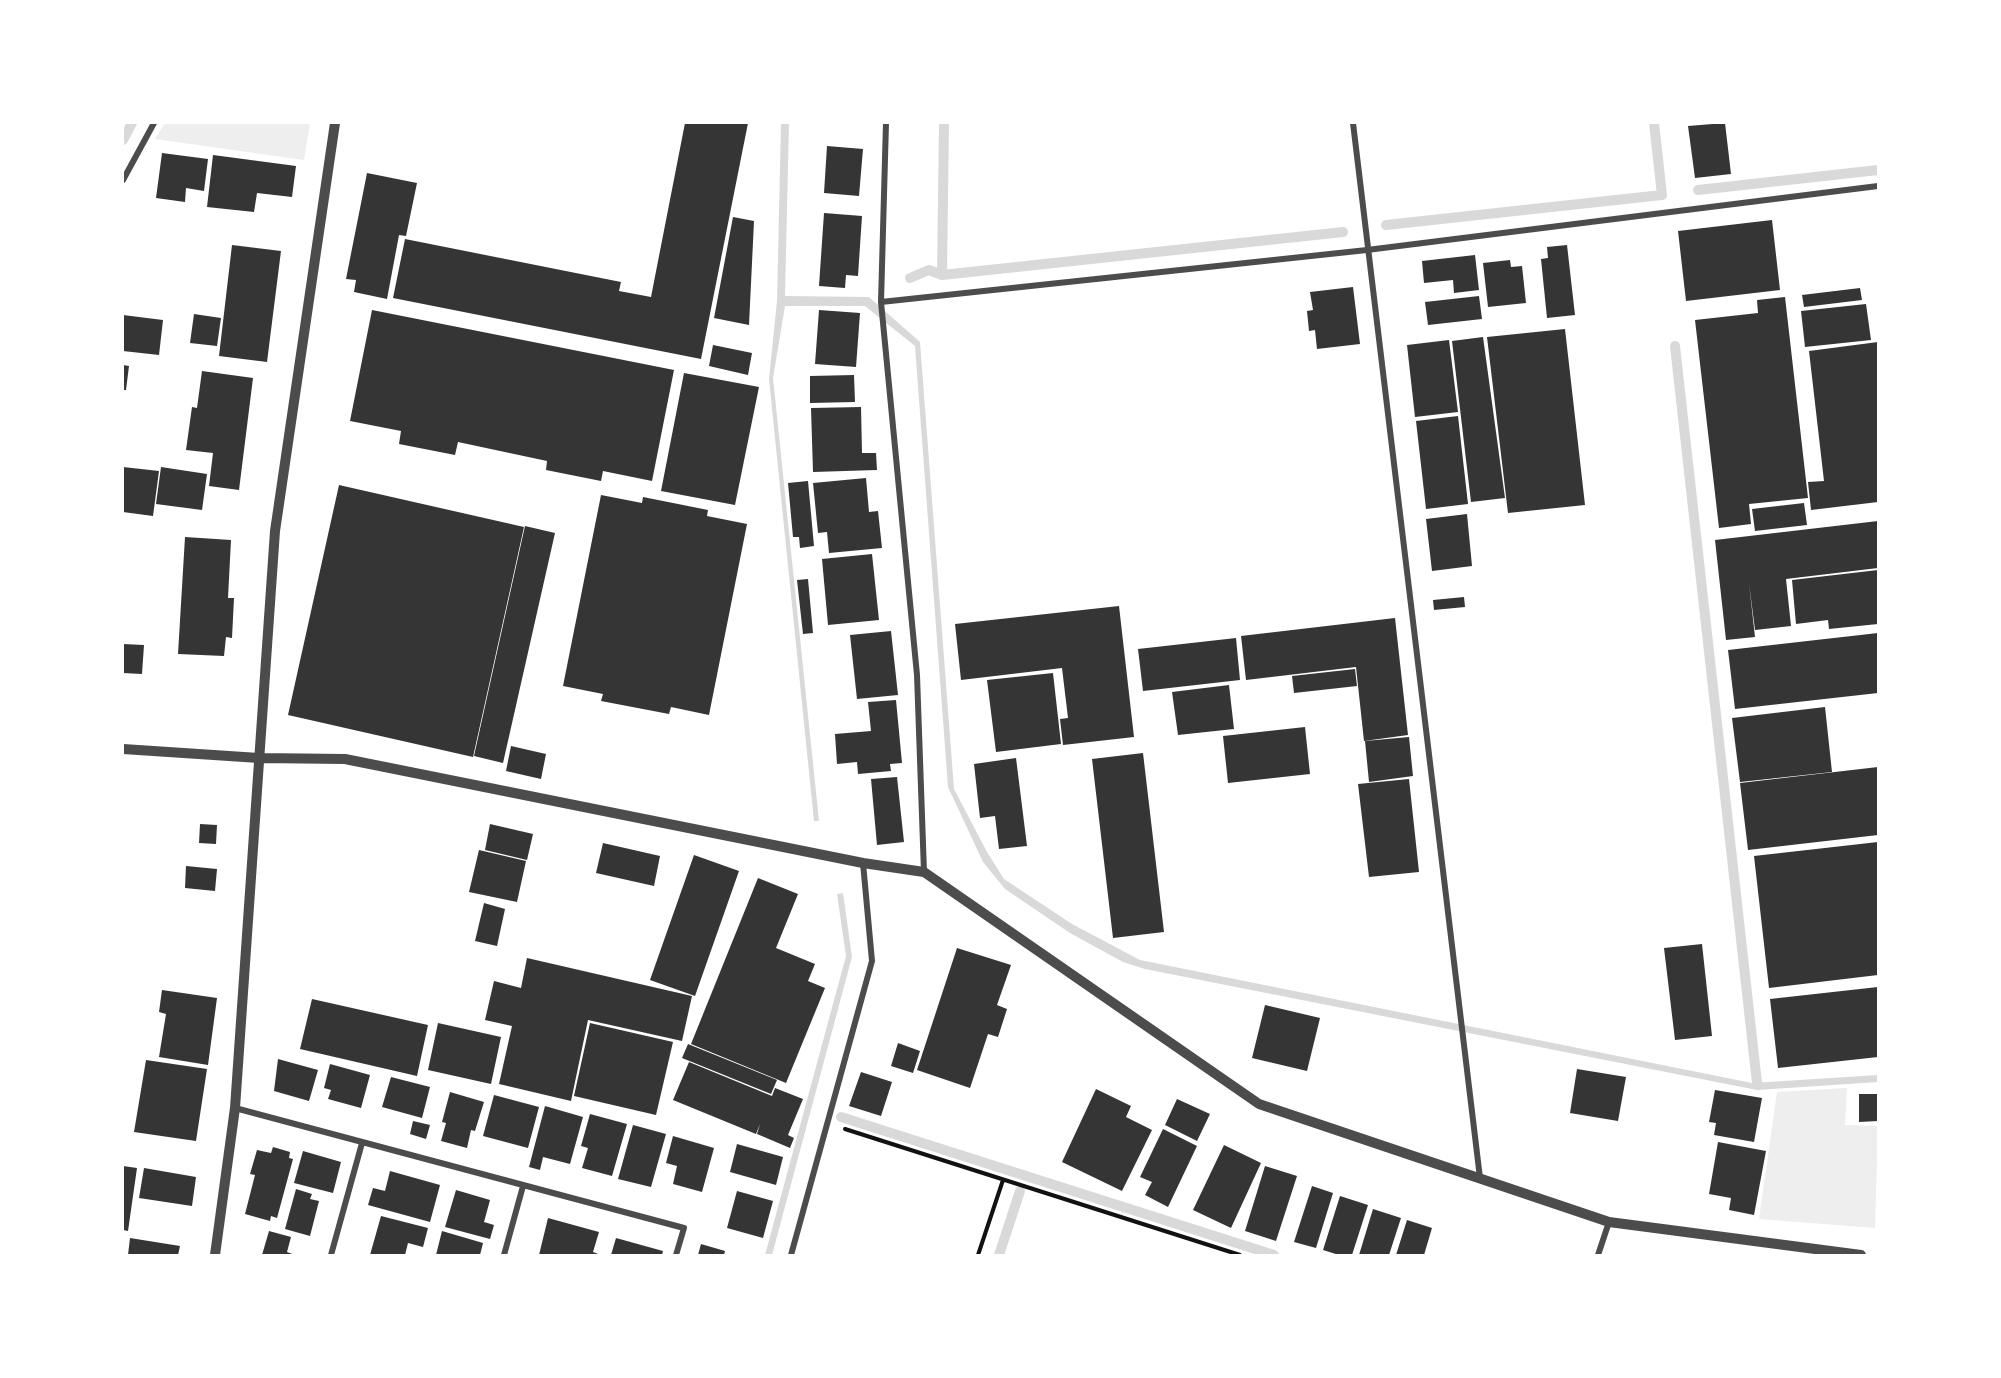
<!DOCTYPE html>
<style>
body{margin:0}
#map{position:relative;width:2001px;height:1378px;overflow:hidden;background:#fff;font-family:"Work Sans",sans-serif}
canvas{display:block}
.frame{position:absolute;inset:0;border:124px solid #fff;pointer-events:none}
</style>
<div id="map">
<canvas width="2001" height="1378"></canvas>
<div class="frame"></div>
</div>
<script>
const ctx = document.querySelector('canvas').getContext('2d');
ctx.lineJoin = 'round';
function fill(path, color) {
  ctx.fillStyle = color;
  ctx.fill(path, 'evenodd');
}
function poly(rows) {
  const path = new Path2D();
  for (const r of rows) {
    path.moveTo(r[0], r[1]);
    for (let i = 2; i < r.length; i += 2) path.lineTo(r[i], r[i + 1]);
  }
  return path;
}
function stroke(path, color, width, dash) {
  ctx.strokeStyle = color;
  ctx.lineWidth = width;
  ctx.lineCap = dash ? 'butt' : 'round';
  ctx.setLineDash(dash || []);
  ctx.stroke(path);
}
fill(poly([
 [165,123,310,123,304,160,155,139],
 [1847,1088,1845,1125,1878,1126,1875,1228,1759,1219,1777,1092]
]), '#eee');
fill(poly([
 [781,123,789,123,785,296,869,297,920,342,954,789,987,852,1004,879,1072,924,1140,960,1752,1083,1878,1075,1878,1082,1757,1090,1145,969,1123,962,1070,933,1005,889,983,862,948,787,915,346,865,306,785,306,773,378,819,821,814,821,769,379,777,301],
 [843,893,852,957,772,1255,765,1255,846,956,837,894]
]), '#d9d9d9');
stroke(poly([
 [123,140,132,123],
 [1698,190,1878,170],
 [1386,225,1662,195,1654,123],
 [942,275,944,123],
 [910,278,929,270,942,275,1343,232],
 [1675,346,1757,1083],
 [841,1117,1274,1255],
 [999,1255,1020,1191]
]), '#d9d9d9', 10);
fill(poly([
 [685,123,748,123,701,359,393,298,405,239,621,282,619,291,651,297],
 [1725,123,1731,174,1695,178,1688,126],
 [827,146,863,149,859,196,824,193],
 [162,153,208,159,204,191,186,188,185,202,156,198],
 [213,155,296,166,292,197,257,193,254,212,207,207],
 [367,173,417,183,406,236,399,235,387,299,354,292,356,280,346,279],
 [824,213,862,216,858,276,846,275,845,288,819,286],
 [733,217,754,221,749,325,714,318],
 [1772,220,1780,290,1686,301,1678,231],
 [232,245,281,251,267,362,219,356],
 [1567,245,1575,315,1547,318,1541,259,1548,258,1547,247],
 [1475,255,1479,290,1454,293,1453,280,1424,283,1422,261],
 [1510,260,1511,267,1522,266,1526,303,1488,307,1483,263],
 [1353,287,1360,344,1317,349,1315,330,1309,331,1307,311,1313,310,1310,292],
 [1860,288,1862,300,1804,307,1802,295],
 [1479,296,1482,319,1428,325,1425,302],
 [1785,297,1808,498,1749,504,1751,524,1719,528,1695,320,1758,313,1757,300],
 [1866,304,1871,340,1805,347,1801,311],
 [372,310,674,370,652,481,603,471,601,481,546,470,547,461,458,442,455,455,399,444,401,431,350,421],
 [819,310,860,313,856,367,815,364],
 [194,314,221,318,217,346,190,343],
 [123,315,163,320,159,355,123,351],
 [1565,329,1585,505,1508,513,1487,337],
 [1483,337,1505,498,1471,502,1452,341],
 [1449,340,1458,412,1415,417,1407,345],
 [1878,342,1878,502,1811,510,1808,482,1824,481,1809,351],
 [713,345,752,353,748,375,709,366],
 [123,365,129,366,126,390,123,390],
 [202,371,253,378,239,490,209,486,213,453,186,450,192,407,197,408],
 [684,373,759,387,735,505,661,491],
 [854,375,855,402,810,403,810,376],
 [861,407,862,453,876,453,877,470,813,472,811,408],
 [1458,416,1468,504,1426,509,1416,421],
 [123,467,159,471,153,516,123,512],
 [161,467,207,474,202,510,156,504],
 [866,478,869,512,878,511,882,548,829,553,827,532,818,533,813,483],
 [808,481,814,546,800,548,799,537,793,537,788,483],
 [339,485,524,527,473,757,288,715],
 [601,495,642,503,643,497,708,510,707,516,747,524,709,715,671,707,669,714,601,701,603,694,563,686],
 [1804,503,1807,525,1755,531,1752,509],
 [1467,514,1472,566,1432,571,1426,519],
 [1878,521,1878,568,1786,579,1791,626,1755,630,1749,583,1755,637,1726,640,1715,540],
 [525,526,555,533,503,763,474,756],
 [185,537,231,540,228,598,234,598,232,638,226,637,224,656,178,654],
 [872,554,879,620,828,625,822,559],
 [1878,570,1878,624,1829,629,1828,620,1796,624,1792,580],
 [808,579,813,633,803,634,797,580],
 [1464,597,1465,607,1434,610,1433,600],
 [1119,606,1134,737,1063,745,1060,719,1068,718,1062,668,961,680,955,624],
 [1395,618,1408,735,1364,741,1356,667,1246,680,1241,636],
 [891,631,898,695,857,699,850,635],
 [1878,633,1878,693,1735,709,1728,650],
 [1236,638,1240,680,1143,691,1138,649],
 [123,644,144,645,142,674,123,673],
 [1355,669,1357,686,1294,693,1292,676],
 [1053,673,1061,744,996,752,987,680],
 [1229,685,1234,729,1178,735,1172,692],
 [896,700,902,763,890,764,891,771,858,774,857,762,837,764,835,734,871,731,868,702],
 [1825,707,1832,772,1740,782,1732,718],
 [1305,727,1310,774,1228,783,1223,736],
 [1409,737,1413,776,1369,782,1365,741],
 [511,746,546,754,541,779,506,771],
 [1143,753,1164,932,1113,938,1092,759],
 [1016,758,1027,846,999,849,995,816,980,818,974,764],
 [1878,767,1878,835,1748,850,1740,783],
 [897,777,904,842,877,845,871,779],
 [1409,779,1419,872,1369,877,1358,784],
 [200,824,217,825,216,844,199,843],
 [490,824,533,834,527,860,485,850],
 [1878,842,1878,975,1769,988,1754,856],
 [603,843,660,856,654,886,596,873],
 [479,850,526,861,517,902,469,892],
 [694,855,739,871,695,996,650,980],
 [186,866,217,869,215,891,185,888],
 [758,878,798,894,776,948,815,964,808,981,825,988,786,1083,691,1044],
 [484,903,505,909,497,946,475,941],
 [1702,944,1712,1036,1675,1040,1664,948],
 [957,948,1011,965,997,1005,1007,1009,998,1037,988,1034,970,1088,917,1070],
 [527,958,692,996,682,1041,588,1020,571,1101,499,1084,512,1026,485,1020,494,981,521,988],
 [1878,987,1878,1057,1778,1068,1770,999],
 [162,990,217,998,208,1065,159,1057,166,1014,159,1012],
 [312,999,428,1025,417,1076,300,1049],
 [1265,1005,1320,1018,1307,1071,1252,1058],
 [438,1023,501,1037,491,1084,428,1070],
 [590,1023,673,1042,656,1115,574,1096],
 [898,1043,920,1051,913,1073,891,1066],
 [688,1044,777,1080,771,1094,682,1058],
 [278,1059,318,1070,309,1101,274,1091],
 [146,1060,207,1069,196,1141,134,1132],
 [689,1062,772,1096,775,1088,803,1099,788,1135,794,1138,790,1148,757,1134,760,1124,756,1134,673,1100],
 [330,1064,370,1075,361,1108,328,1099,331,1090,324,1088],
 [1577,1069,1626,1077,1618,1121,1570,1113],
 [861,1072,892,1082,881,1116,849,1106],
 [391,1077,430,1087,422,1118,382,1107],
 [1096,1089,1131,1106,1126,1117,1152,1130,1122,1191,1062,1162],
 [1715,1090,1762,1098,1754,1142,1714,1135,1716,1123,1709,1122],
 [450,1092,484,1102,475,1131,471,1130,467,1148,441,1141,446,1123,442,1122],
 [1859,1094,1878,1094,1878,1121,1859,1122],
 [494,1095,539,1107,528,1148,483,1136],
 [1177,1099,1210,1114,1197,1141,1165,1125],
 [545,1106,583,1117,570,1164,543,1157,540,1170,529,1167],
 [590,1114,627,1124,612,1176,582,1168,588,1148,581,1146],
 [413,1121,430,1125,426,1139,410,1134],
 [633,1125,666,1134,651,1187,618,1179],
 [1163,1129,1197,1146,1168,1207,1145,1195,1152,1182,1140,1177],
 [673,1136,714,1148,702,1192,673,1184,677,1166,666,1163],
 [1718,1142,1766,1151,1754,1215,1729,1210,1731,1198,1709,1194],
 [737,1144,783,1157,776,1185,730,1172],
 [1224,1145,1261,1163,1231,1228,1193,1210],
 [273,1147,290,1152,289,1158,293,1159,277,1218,271,1216,270,1221,245,1214,255,1175,250,1174,257,1150,271,1153],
 [303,1151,341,1162,333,1193,294,1183],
 [123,1166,137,1168,128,1231,123,1230],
 [1265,1166,1297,1176,1276,1241,1245,1231],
 [144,1168,196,1177,192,1206,139,1198],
 [390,1171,440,1185,430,1222,368,1205,373,1188,385,1191],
 [1312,1186,1333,1193,1316,1248,1294,1242],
 [296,1189,312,1194,310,1199,319,1201,310,1236,285,1229],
 [456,1190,490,1200,484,1222,494,1225,490,1239,445,1227],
 [737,1191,773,1201,763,1238,727,1228],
 [1340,1196,1368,1205,1352,1255,1339,1255,1323,1250],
 [1373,1209,1401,1218,1389,1255,1359,1255],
 [381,1216,428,1228,423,1247,408,1243,405,1255,370,1255],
 [548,1218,599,1232,593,1252,601,1255,539,1255],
 [1407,1220,1432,1228,1424,1255,1396,1255],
 [269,1231,291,1237,287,1252,295,1255,262,1255],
 [442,1231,483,1243,480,1255,436,1255],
 [130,1238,180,1246,178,1255,128,1255],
 [616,1238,663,1251,662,1255,611,1255],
 [701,1244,725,1251,724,1255,698,1255]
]), '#353535');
stroke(poly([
 [845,1129,1240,1255],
 [978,1255,1003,1180]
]), '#111', 4);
stroke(poly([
 [886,123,881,302,917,675,924,872],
 [1353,123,1480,1178],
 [123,180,154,123],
 [881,302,1367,250,1878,186],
 [235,1108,684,1228,676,1255],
 [331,1255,362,1143],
 [504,1255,523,1186],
 [791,1255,872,961,863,863],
 [1598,1255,1609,1222]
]), '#4c4c4c', 6);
stroke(poly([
 [123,749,259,758,345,759,863,863,924,872,1259,1104,1609,1222,1861,1255],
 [215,1255,235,1108,275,531,335,123]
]), '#4c4c4c', 10);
</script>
